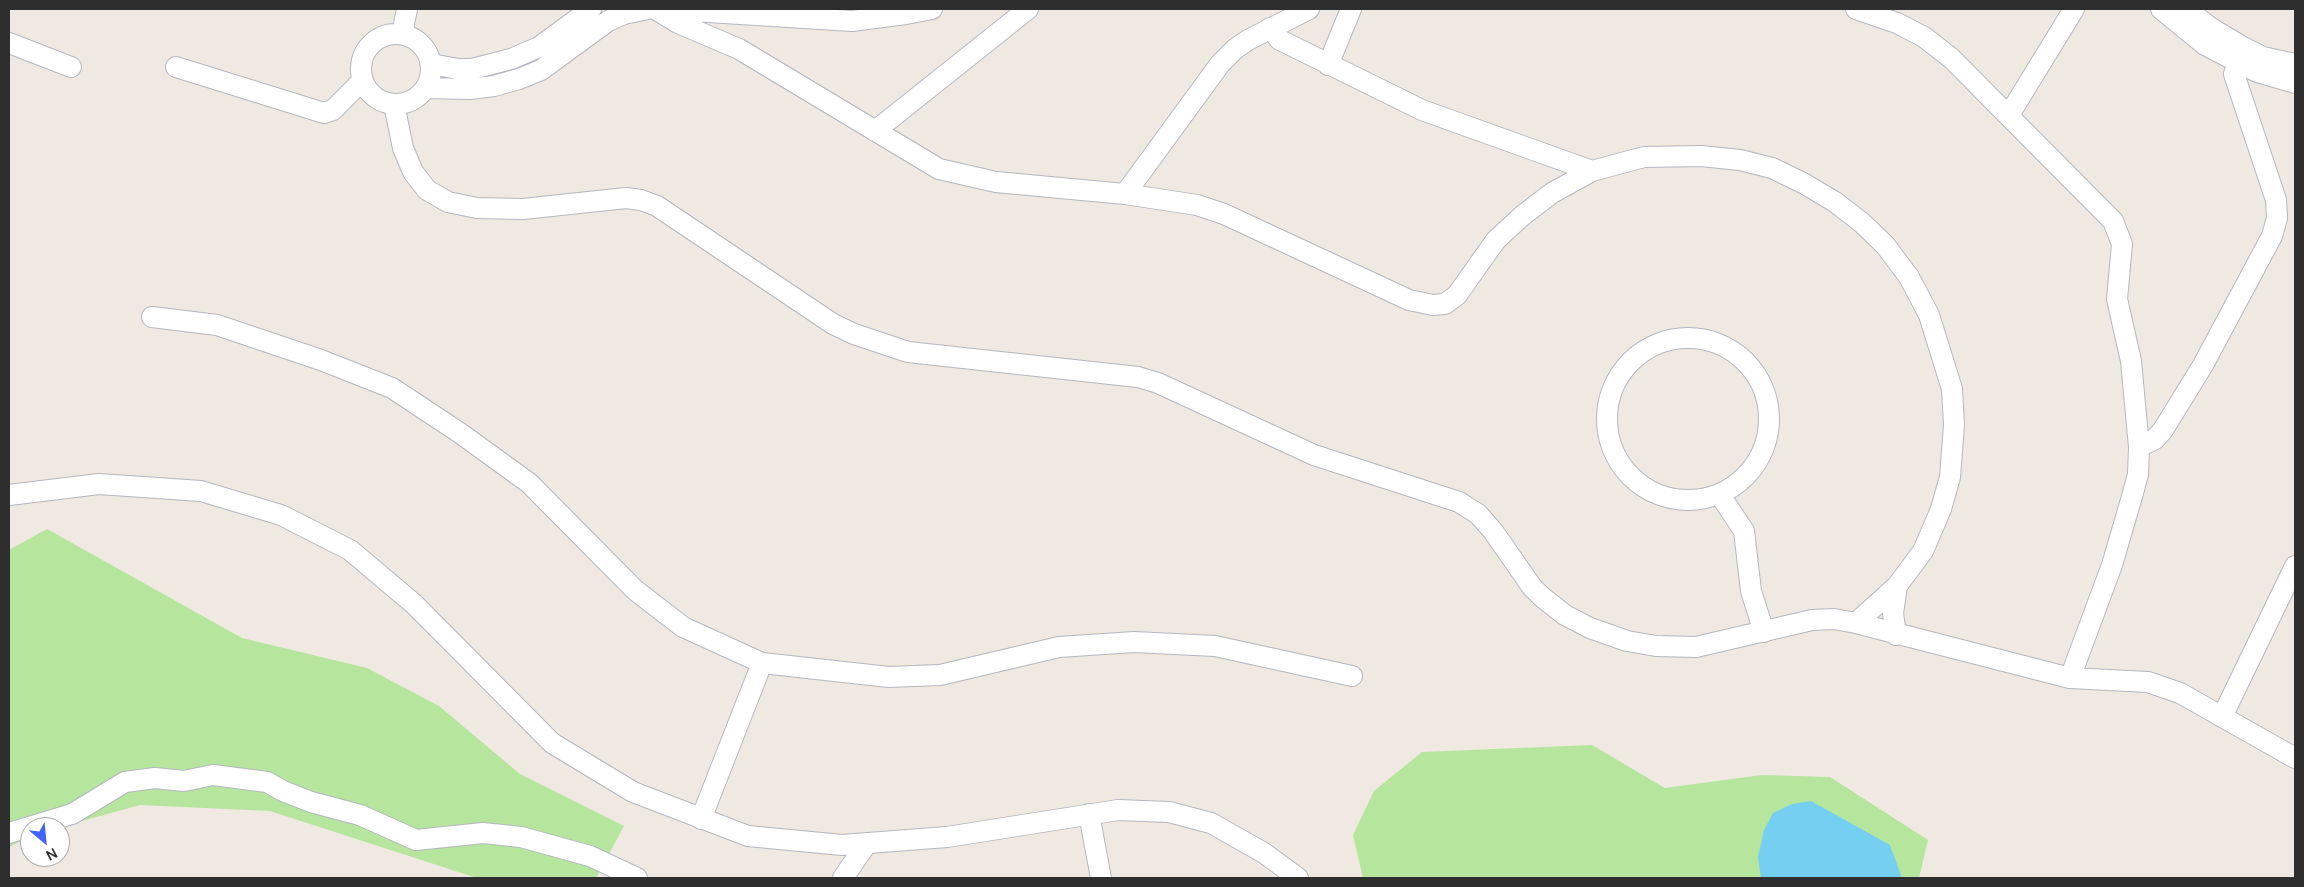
<!DOCTYPE html>
<style>
body{margin:0}
#map{position:relative;width:2304px;height:887px;overflow:hidden;background:#efe9e1;font-family:Manrope,sans-serif}
canvas{display:block}
.frame{position:absolute;inset:0;border:10px solid #2e2e2e;pointer-events:none}
.north{position:absolute;left:20px;top:817px;width:50px;height:50px;box-sizing:border-box;background:#fff;border:1px solid #ababab;border-radius:50%;rotate:152deg;font-size:14px;font-weight:700;line-height:20px;text-align:center;color:#2e2e2e}
.north::after{content:'';display:block;margin:auto;width:18px;height:22px;background:#4264fb;clip-path:polygon(50% 0,100% 100%,50% 72%,0 100%)}
</style>
<div id="map">
<canvas width="2304" height="887"></canvas>
<div class="frame"></div>
<div class="north">N</div>
</div>
<script>
const ctx = document.querySelector('canvas').getContext('2d');
ctx.lineJoin = 'round';
function fill(path, color) {
  ctx.fillStyle = color;
  ctx.fill(path, 'evenodd');
}
function poly(rows) {
  const path = new Path2D();
  for (const r of rows) {
    if (r.length === 3) {
      path.moveTo(r[0] + r[2], r[1]);
      path.arc(r[0], r[1], r[2], 0, 2 * Math.PI);
      continue;
    }
    path.moveTo(r[0], r[1]);
    for (let i = 2; i < r.length; i += 2) path.lineTo(r[i], r[i + 1]);
  }
  return path;
}
function stroke(path, color, width, dash) {
  ctx.strokeStyle = color;
  ctx.lineWidth = width;
  ctx.lineCap = dash ? 'butt' : 'round';
  ctx.setLineDash(dash || []);
  ctx.stroke(path);
}
fill(poly([
 [47,529,242,638,367,668,439,706,520,774,624,826,596,878,477,878,270,811,140,805,60,827,30,837,9,847,9,550],
 [1592,745,1665,788,1762,775,1830,777,1928,840,1919,878,1363,878,1353,835,1374,791,1422,752]
]), '#b6e59e');
fill(poly([
 [1811,801,1890,845,1902,878,1761,878,1758,857,1764,830,1773,813,1792,804]
]), '#75cff0');
const minor = poly([
 [655,9,678,23,739,49,939,169,996,182,1125,194,1197,205,1224,214,1409,300,1433,305,1445,304,1457,295,1496,240,1522,216,1552,193,1592,171,1644,157,1701,156,1740,160,1772,168,1803,183,1835,202,1861,222,1885,245,1909,277,1929,315,1952,389,1954,425,1950,477,1941,509,1923,551,1897,586,1856,623],
 [660,9,852,21,906,14,932,9],
 [1856,9,1897,23,1924,37,1951,58,2113,221,2122,244,2117,299,2131,361,2139,447],
 [2161,9,2205,45,2257,72,2295,83],
 [2186,9,2211,28,2243,47,2263,57,2295,64],
 [1270,28,1280,40,1422,110,1592,171],
 [402,34,407,9],
 [396,69,35],
 [9,43,71,67],
 [431,64,458,69,472,69,511,59,539,47,591,9],
 [1328,65,1351,9],
 [176,67,324,113,333,110,363,80],
 [426,88,470,89,494,86,519,79,541,70,608,21,624,14,648,9],
 [394,104,403,148,413,172,427,190,448,202,477,208,523,209,626,198,641,200,657,206,833,324,854,334,908,352,1138,377,1158,383,1314,455,1459,502,1478,514,1493,531,1532,587,1542,597,1565,615,1590,628,1627,641,1656,646,1696,647,1812,620,1834,619,1856,623,2070,678,2148,682,2180,693,2295,758],
 [2009,115,2074,9],
 [875,131,1028,9],
 [1125,194,1220,64,1235,49,1248,40,1309,9],
 [152,317,217,325,321,360,392,388,460,433,529,483,635,590,683,627,762,663,889,677,940,675,1059,647,1134,642,1215,646,1352,676],
 [1688,419,81],
 [9,495,99,484,201,491,281,515,350,550,414,604,552,743,633,792,748,836,842,845,947,837,1118,810,1169,812,1211,823,1264,853,1298,878],
 [1720,495,1744,531,1751,591,1764,632],
 [1896,635,1893,613,1897,586],
 [2070,678,2112,565,2133,493,2138,474,2139,447,2155,439,2163,430,2203,365,2272,236,2277,218,2276,200,2234,74,2243,47],
 [2222,717,2295,566],
 [1089,814,1101,878],
 [701,819,762,663],
 [9,833,72,814,125,782,155,778,184,781,213,775,267,782,283,791,311,802,360,815,416,840,483,833,521,837,590,856,637,878],
 [843,878,867,843]
]);
stroke(minor, '#b4b7c1', 22);
stroke(minor, '#fff', 20);
</script>
